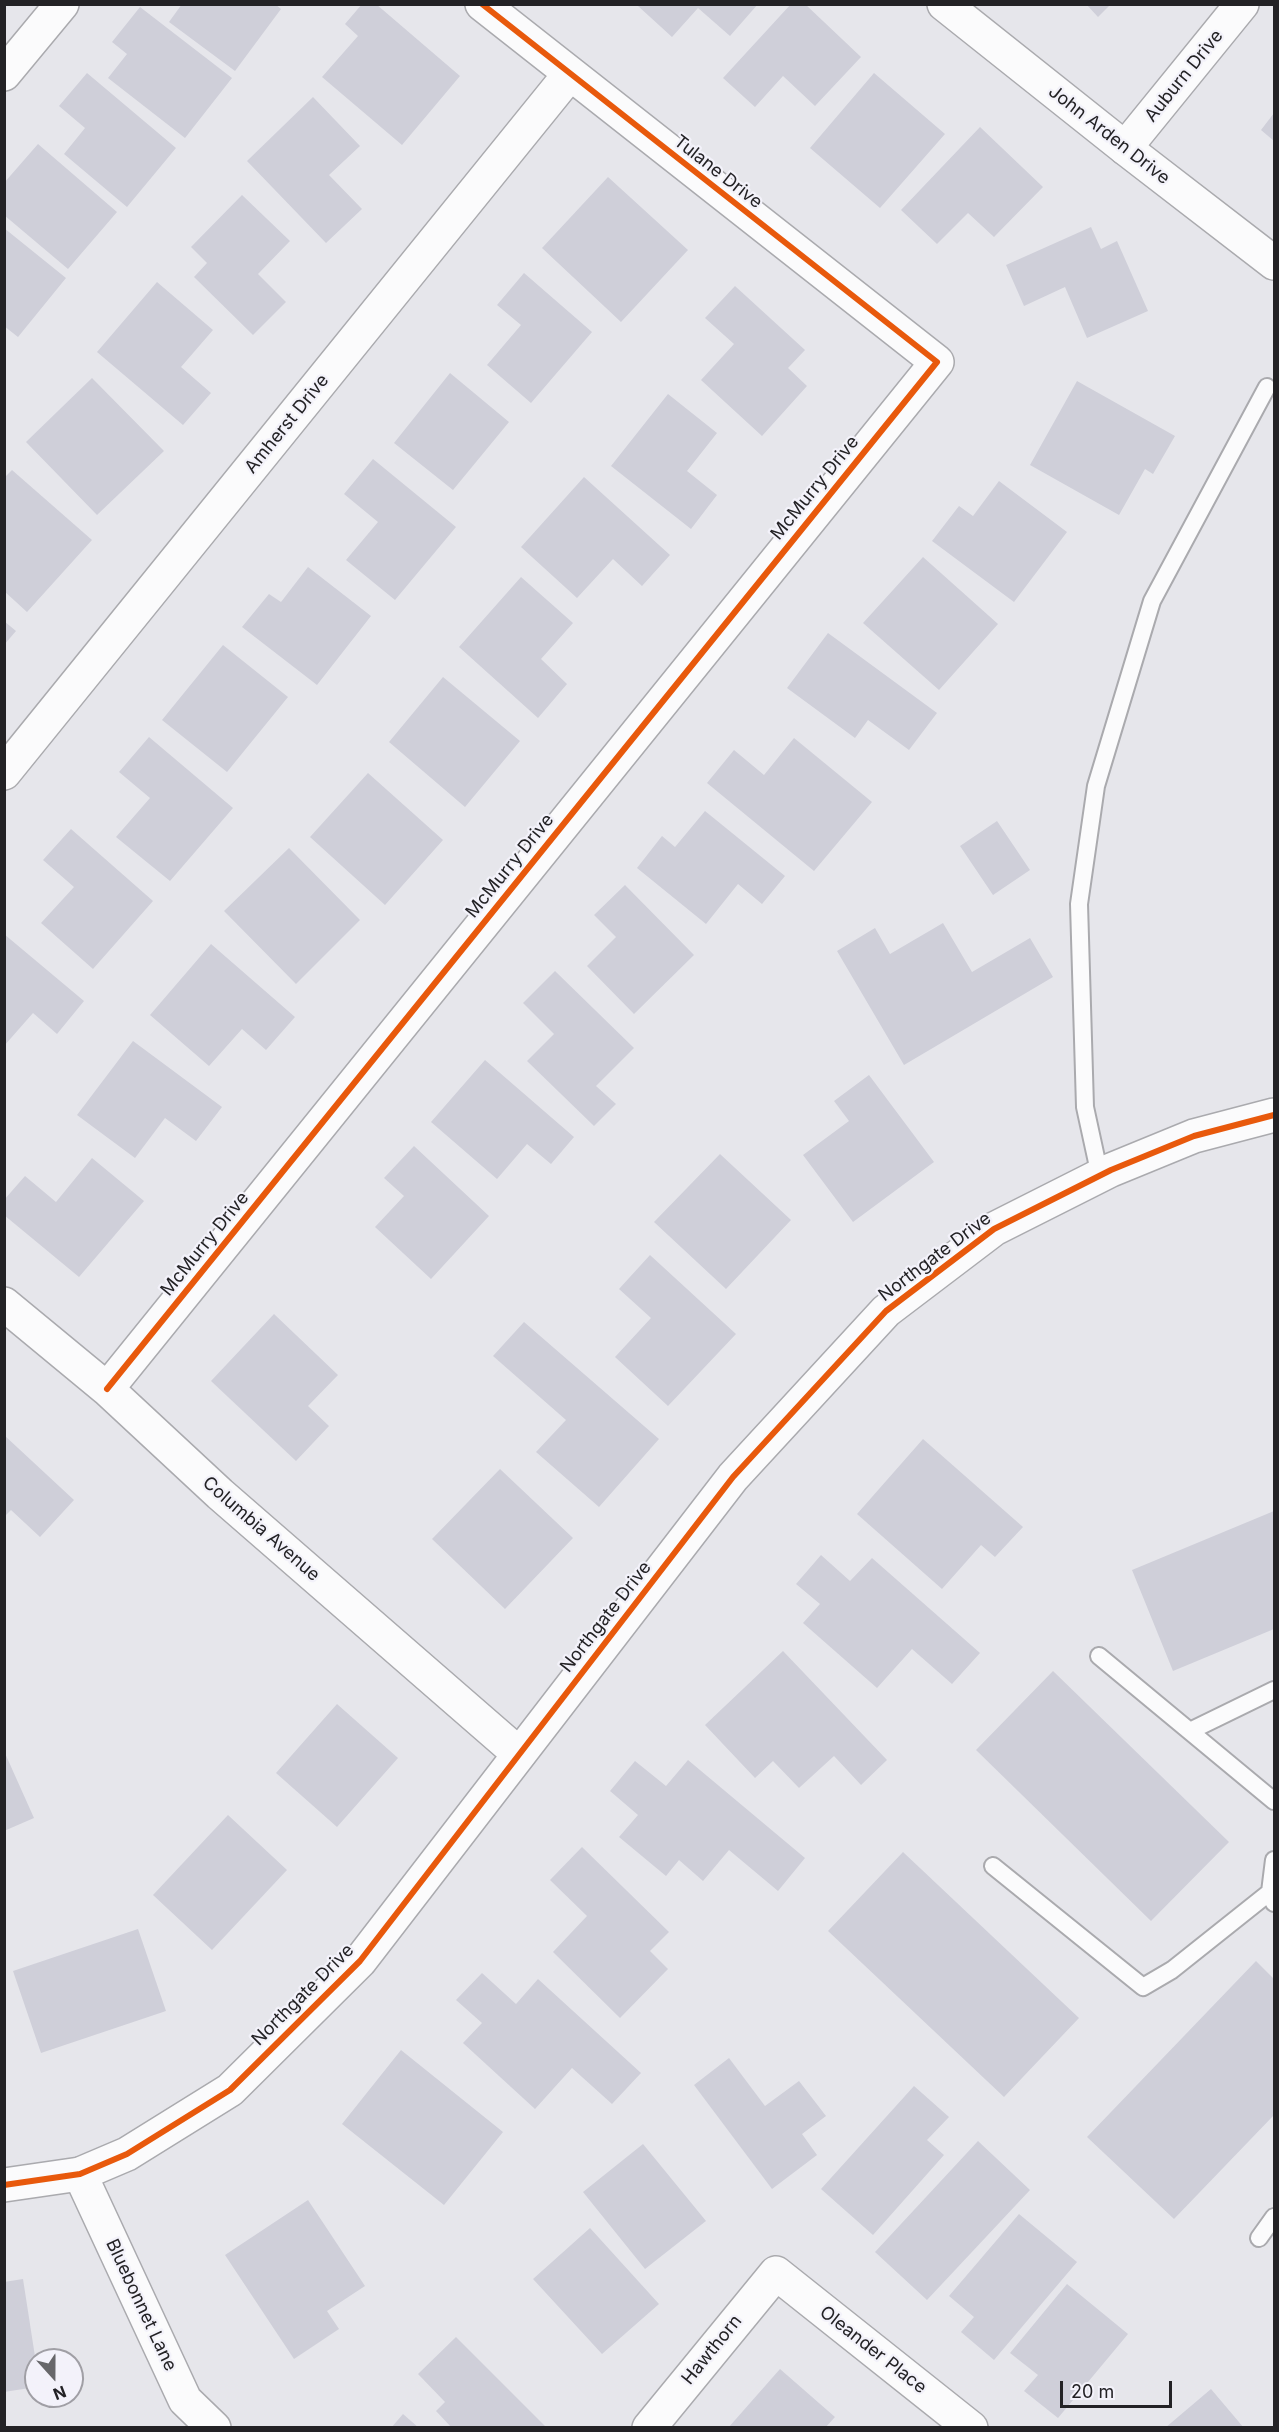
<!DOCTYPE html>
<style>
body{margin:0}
#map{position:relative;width:1279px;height:2432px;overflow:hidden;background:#e6e6eb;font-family:Inter,sans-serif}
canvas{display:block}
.frame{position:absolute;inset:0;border:6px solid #232225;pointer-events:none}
.north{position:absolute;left:24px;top:2348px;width:60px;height:60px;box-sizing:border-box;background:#f3f2fa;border:2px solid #a09fa5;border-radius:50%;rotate:159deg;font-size:16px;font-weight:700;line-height:24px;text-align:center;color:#232225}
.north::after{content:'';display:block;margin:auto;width:21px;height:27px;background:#67676a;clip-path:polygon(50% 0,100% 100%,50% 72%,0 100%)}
.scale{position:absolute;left:1060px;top:2381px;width:112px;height:27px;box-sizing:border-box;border:3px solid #232225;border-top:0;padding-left:8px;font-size:18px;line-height:21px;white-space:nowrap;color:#232225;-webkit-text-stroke:4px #f3f2fa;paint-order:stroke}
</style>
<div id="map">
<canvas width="1279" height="2432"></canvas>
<div class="frame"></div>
<div class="north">N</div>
<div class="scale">20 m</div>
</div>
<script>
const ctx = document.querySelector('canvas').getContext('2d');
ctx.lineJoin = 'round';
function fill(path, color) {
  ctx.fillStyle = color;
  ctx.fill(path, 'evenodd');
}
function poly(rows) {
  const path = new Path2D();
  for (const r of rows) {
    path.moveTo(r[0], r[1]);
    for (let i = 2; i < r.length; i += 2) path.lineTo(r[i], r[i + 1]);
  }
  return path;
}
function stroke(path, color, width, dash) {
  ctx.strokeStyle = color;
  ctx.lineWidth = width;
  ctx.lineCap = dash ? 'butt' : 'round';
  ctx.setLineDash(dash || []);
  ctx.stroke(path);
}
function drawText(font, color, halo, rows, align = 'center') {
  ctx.font = font + ' Inter,sans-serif';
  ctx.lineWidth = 4.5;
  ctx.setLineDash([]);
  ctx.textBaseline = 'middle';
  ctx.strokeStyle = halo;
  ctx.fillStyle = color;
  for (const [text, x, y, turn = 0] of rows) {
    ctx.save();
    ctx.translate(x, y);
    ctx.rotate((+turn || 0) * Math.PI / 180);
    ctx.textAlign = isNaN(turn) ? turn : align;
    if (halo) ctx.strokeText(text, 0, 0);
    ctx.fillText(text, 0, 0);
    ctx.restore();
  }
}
fill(poly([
 [182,4,275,4,281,9,235,71,169,22],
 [362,4,376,4,460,76,402,145,322,77,358,36,345,24],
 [640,4,758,4,730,36,698,8,672,37,638,6],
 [791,4,805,4,861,57,815,106,783,76,755,107,723,78],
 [1086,4,1111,4,1098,17],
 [140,7,232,78,185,138,108,78,127,54,112,42],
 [87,73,176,148,127,207,64,154,85,128,59,106],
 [874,73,945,134,880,208,810,148],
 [313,97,360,146,329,175,362,209,326,243,247,161],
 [1274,113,1274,141,1261,130],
 [980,127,1043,187,994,237,968,213,937,244,901,210],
 [38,144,117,212,68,269,4,215,4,183],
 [608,177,688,250,621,322,542,248],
 [242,195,290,241,258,274,286,302,253,335,194,277,207,263,191,247],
 [1091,227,1101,249,1117,241,1148,311,1087,338,1065,287,1024,306,1006,265],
 [4,228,66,278,18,337,4,326],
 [524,273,592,332,531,403,487,365,521,325,497,305],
 [157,282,213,330,181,367,211,393,183,425,97,352],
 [735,286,805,350,788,368,807,386,762,436,701,380,734,344,705,318],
 [450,373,509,422,453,490,394,443],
 [92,378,164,451,97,515,26,442],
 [1077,381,1175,436,1153,474,1145,469,1119,515,1030,465],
 [668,394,717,433,687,471,717,495,691,529,611,466],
 [373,459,456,527,395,600,346,560,378,522,344,494],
 [12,470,92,540,27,612,4,591,4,478],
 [584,477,670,555,642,586,613,559,577,598,521,547],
 [999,481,1067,532,1014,602,932,541,959,506,973,516],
 [923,557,998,624,939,690,863,623],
 [308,567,371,616,317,685,242,627,269,594,281,602],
 [521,577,573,623,541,659,567,684,538,718,459,647],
 [4,621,16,631,4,645],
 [828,633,937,713,909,750,868,720,855,738,787,688],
 [223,645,288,697,227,772,162,720],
 [443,677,520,741,465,807,389,742],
 [149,737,233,808,170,881,116,837,150,798,119,772],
 [794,738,872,802,814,871,707,783,734,750,764,775],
 [368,773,443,840,385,905,310,837],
 [705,811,785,876,762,904,738,884,706,924,637,868,662,836,675,847],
 [997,821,1030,870,993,895,960,846],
 [71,829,153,901,93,969,41,923,74,887,43,860],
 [289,848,360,920,296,984,224,911],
 [625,885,694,955,634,1014,587,966,616,937,594,915],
 [943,923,972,972,1030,938,1053,977,904,1065,837,951,875,928,890,954],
 [4,934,84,1001,57,1034,33,1013,4,1046],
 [211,944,295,1017,266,1050,242,1029,209,1066,150,1015],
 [555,971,634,1048,596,1086,616,1104,594,1126,527,1061,554,1034,523,1003],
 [133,1041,222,1107,196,1141,165,1118,135,1158,77,1115],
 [485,1060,574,1137,551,1164,527,1144,497,1179,431,1122],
 [869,1075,934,1162,853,1222,803,1155,849,1121,834,1101],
 [414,1146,489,1216,431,1279,375,1227,404,1196,384,1178],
 [720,1154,791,1220,726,1289,654,1222],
 [92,1158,144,1201,79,1277,4,1215,4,1200,25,1176,56,1202],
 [650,1255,736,1334,668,1406,615,1357,651,1318,619,1289],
 [274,1314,338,1375,308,1406,329,1426,296,1461,211,1381],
 [524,1322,659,1439,599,1507,536,1452,566,1420,493,1356],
 [4,1435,74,1500,40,1537,11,1510,4,1517],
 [923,1439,1023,1527,995,1557,981,1545,942,1589,857,1514],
 [500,1469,573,1538,505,1609,432,1539],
 [1274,1511,1274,1629,1173,1671,1132,1570],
 [821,1555,850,1581,872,1558,980,1653,952,1684,912,1649,877,1688,803,1623,820,1604,796,1584],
 [783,1651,887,1760,861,1785,834,1756,799,1788,773,1761,755,1778,705,1725],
 [1053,1671,1229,1842,1151,1921,976,1750],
 [337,1704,398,1758,337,1827,276,1773],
 [4,1751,34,1818,4,1831],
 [688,1760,805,1858,778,1891,729,1850,703,1881,679,1860,666,1876,619,1837,638,1815,610,1791,635,1761,666,1786],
 [228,1815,287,1870,212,1950,153,1895],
 [582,1847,669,1932,650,1951,668,1969,620,2018,553,1952,587,1916,550,1880],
 [903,1852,1079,2018,1004,2097,828,1931],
 [138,1929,166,2011,41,2053,13,1971],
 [1256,1961,1274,1979,1274,2115,1174,2219,1087,2137],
 [482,1973,516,2004,538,1979,641,2073,612,2104,572,2068,535,2109,463,2043,482,2023,456,2000],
 [401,2050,503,2132,444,2205,342,2124],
 [729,2058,765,2106,799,2081,826,2116,802,2134,817,2155,772,2189,694,2085],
 [914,2086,949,2117,927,2140,944,2155,873,2235,821,2189],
 [978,2141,1030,2190,927,2300,875,2252],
 [643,2144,706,2221,645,2269,583,2192],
 [308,2200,365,2286,327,2311,339,2329,294,2359,225,2255],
 [1019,2214,1077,2262,994,2360,961,2332,974,2317,949,2296],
 [590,2228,659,2304,602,2354,533,2279],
 [23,2279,36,2363,36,2387,4,2392,4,2282],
 [1067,2284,1128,2334,1058,2418,1024,2391,1038,2375,1010,2353],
 [456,2337,547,2428,452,2428,436,2411,445,2402,418,2374],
 [780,2369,835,2417,825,2428,728,2428],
 [1211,2389,1244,2428,1165,2428],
 [403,2414,419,2428,391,2428]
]), '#cfcfd9');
const service = poly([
 [1100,1176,1085,1107,1079,904,1096,786,1152,601,1267,387],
 [1099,1656,1274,1801],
 [1190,1731,1274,1690],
 [1274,1860,1270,1892,1274,1903],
 [993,1866,1143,1987,1172,1970,1270,1892],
 [1259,2238,1274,2217]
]);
const minor = poly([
 [4,74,62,4],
 [1125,148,1242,4],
 [4,773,569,75],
 [4,1304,107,1389,220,1494,519,1754],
 [107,1389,937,362,482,4],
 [80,2174,185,2400,214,2428],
 [649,2428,776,2273,971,2428]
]);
const tertiary = poly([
 [944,4,1125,148,1274,263],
 [4,2185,80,2174,127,2154,230,2090,360,1961,733,1477,886,1311,994,1229,1111,1170,1194,1136,1274,1115]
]);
stroke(service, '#aaaaae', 20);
stroke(minor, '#aaaaae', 36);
stroke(tertiary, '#aaaaae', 36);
stroke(service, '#fbfbfc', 16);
stroke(minor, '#fbfbfc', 33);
stroke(tertiary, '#fbfbfc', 33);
stroke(poly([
 [107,1389,937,362,482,4],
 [4,2185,80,2174,127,2154,230,2090,360,1961,733,1477,886,1311,994,1229,1111,1170,1194,1136,1274,1115]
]), '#e8590c', 6);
drawText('18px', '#232225', '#f3f2fa', [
 ["Auburn Drive",1184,76,-51],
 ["John Arden Drive",1109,135,38],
 ["Tulane Drive",718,172,38],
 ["Amherst Drive",287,424,-51],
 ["McMurry Drive",815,488,-51],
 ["McMurry Drive",510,866,-51],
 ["McMurry Drive",205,1244,-51],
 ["Northgate Drive",935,1257,-37],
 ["Columbia Avenue",261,1529,41],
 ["Northgate Drive",606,1617,-52],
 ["Northgate Drive",303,1995,-45],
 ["Bluebonnet Lane",141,2305,65],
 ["Hawthorn",712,2350,-51],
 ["Oleander Place",873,2350,38]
]);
</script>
